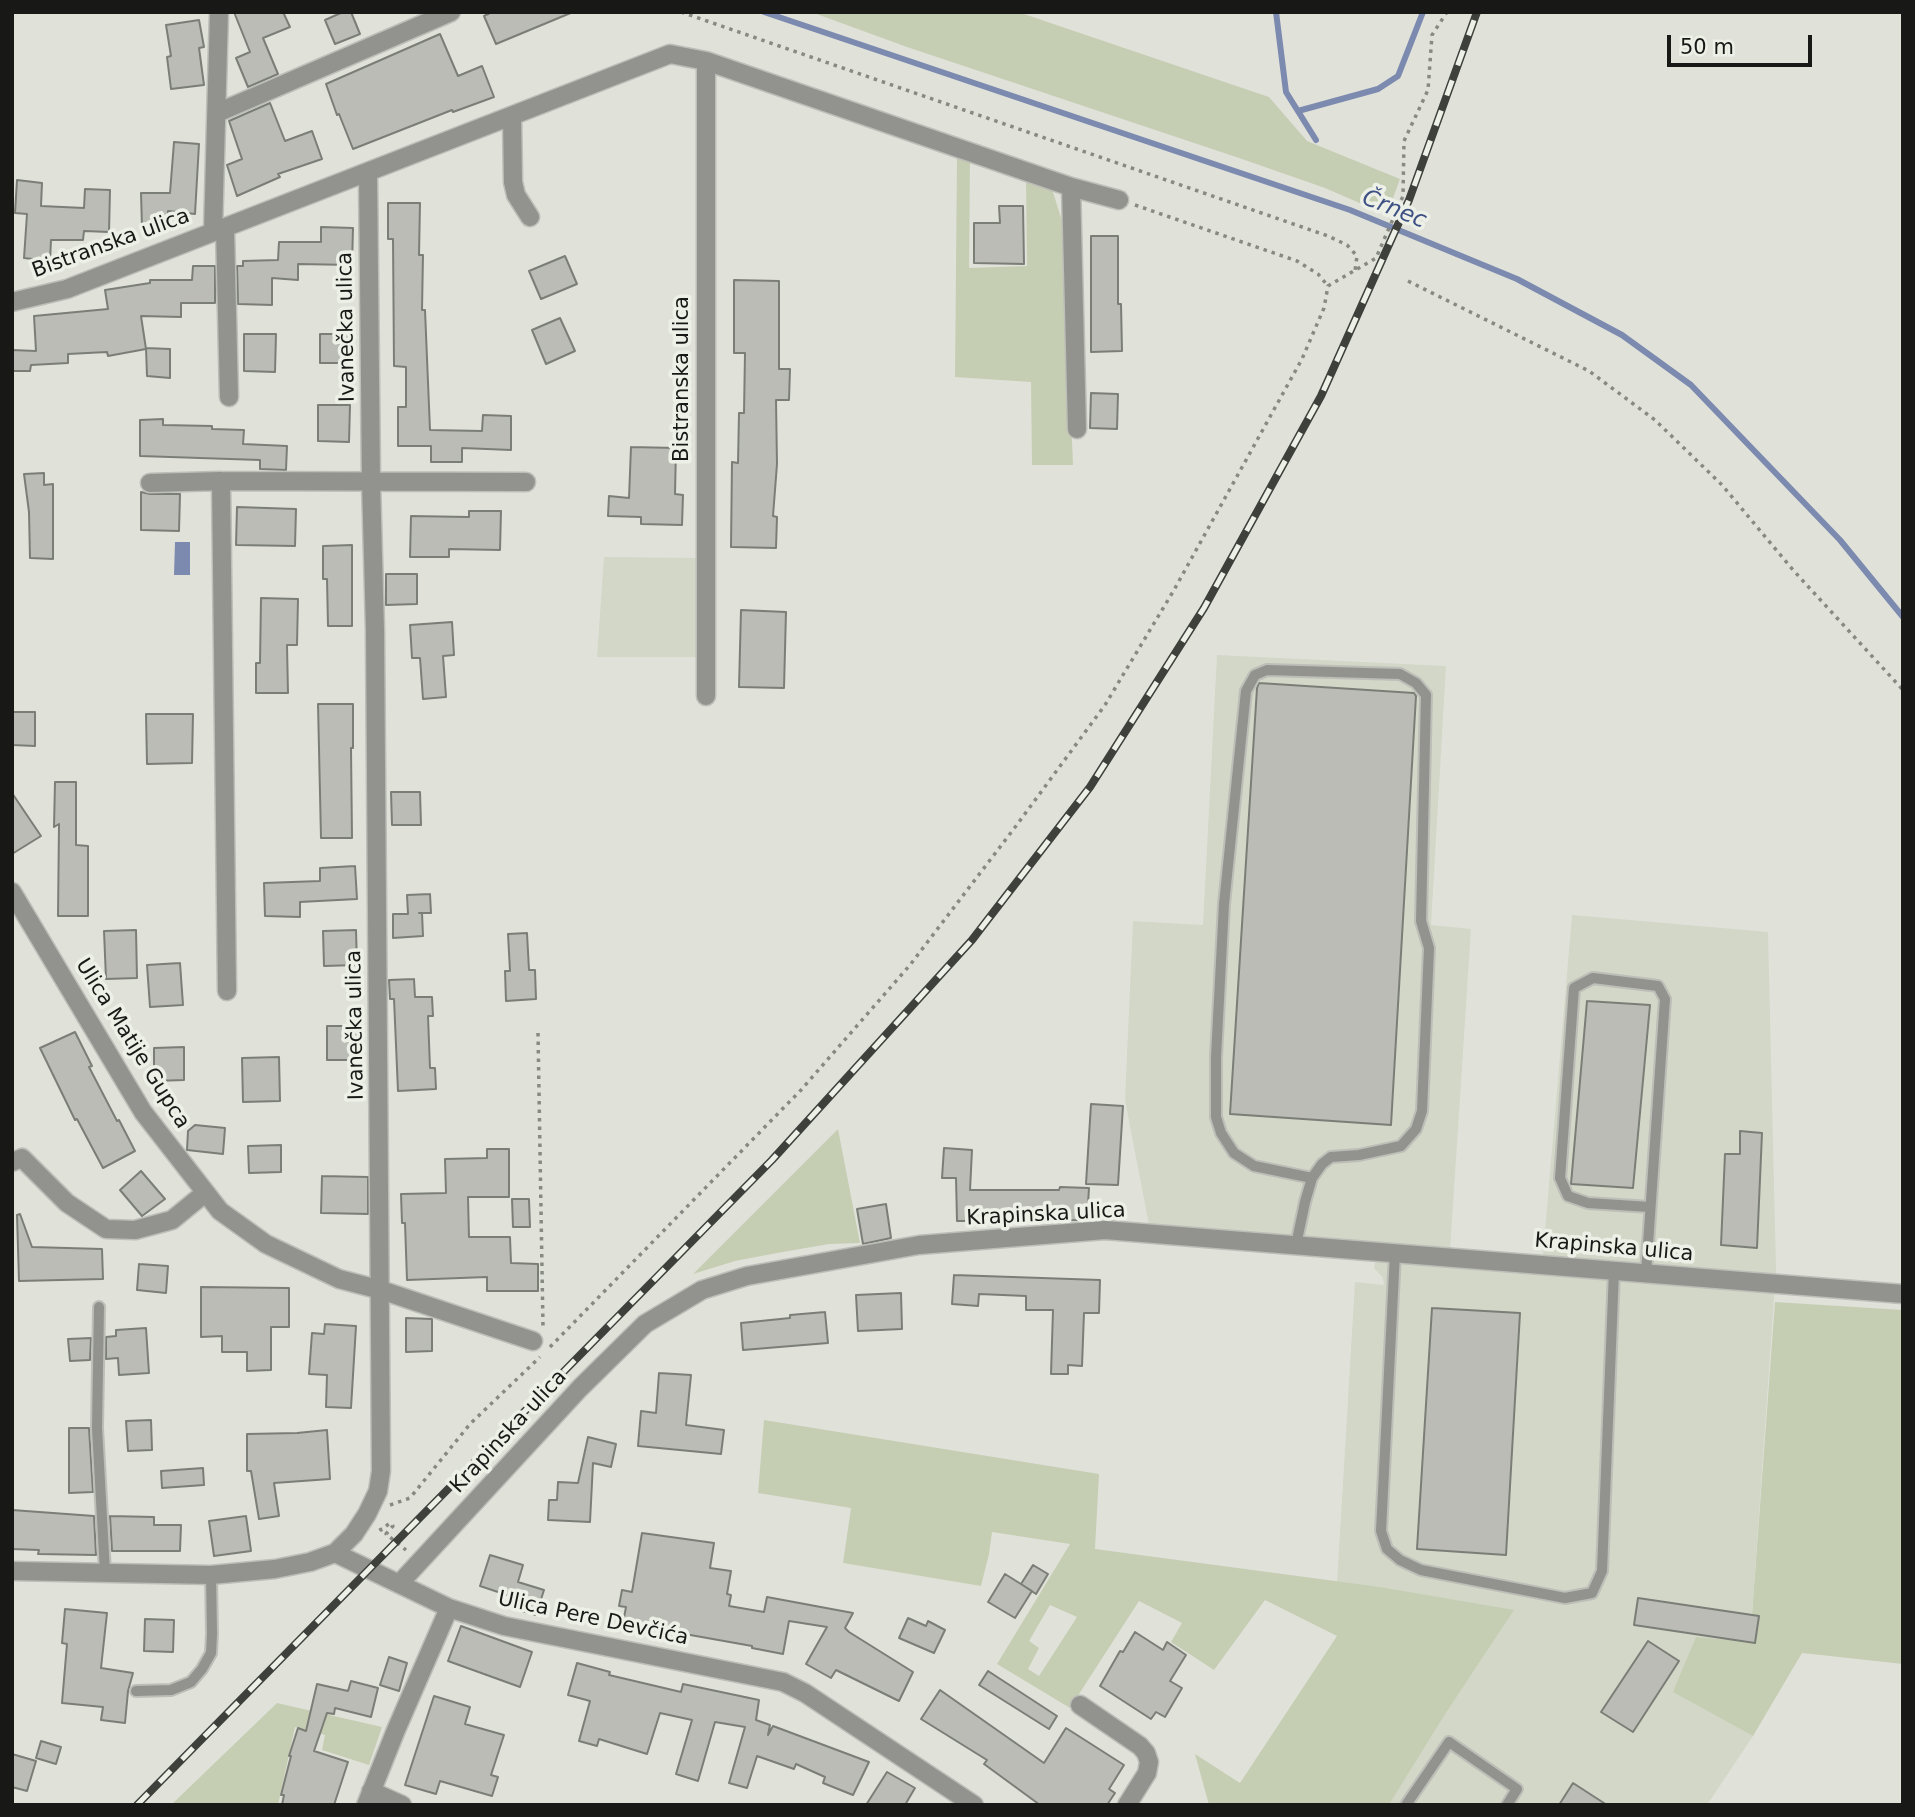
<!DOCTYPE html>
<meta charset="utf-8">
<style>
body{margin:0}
#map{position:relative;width:1915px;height:1817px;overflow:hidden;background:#e0e2da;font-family:"DejaVu Sans",sans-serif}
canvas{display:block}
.frame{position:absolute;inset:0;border:14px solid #181916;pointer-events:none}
.scale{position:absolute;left:1667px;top:35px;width:145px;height:32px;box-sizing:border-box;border:4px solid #181916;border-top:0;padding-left:9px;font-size:21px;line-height:24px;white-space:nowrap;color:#181916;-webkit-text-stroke:5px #edf0e7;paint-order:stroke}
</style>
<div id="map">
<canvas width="1915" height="1817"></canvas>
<div class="frame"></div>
<div class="scale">50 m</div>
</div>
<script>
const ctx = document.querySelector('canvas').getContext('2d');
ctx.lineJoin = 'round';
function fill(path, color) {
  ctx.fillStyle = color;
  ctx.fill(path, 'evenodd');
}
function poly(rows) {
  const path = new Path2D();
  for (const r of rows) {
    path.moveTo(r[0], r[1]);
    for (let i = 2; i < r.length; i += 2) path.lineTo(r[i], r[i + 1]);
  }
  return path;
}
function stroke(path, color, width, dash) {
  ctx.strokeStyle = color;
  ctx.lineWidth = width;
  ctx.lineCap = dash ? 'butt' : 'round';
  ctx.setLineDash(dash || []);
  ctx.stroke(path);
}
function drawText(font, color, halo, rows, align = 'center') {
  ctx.font = font + ' "DejaVu Sans",sans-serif';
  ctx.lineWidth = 7;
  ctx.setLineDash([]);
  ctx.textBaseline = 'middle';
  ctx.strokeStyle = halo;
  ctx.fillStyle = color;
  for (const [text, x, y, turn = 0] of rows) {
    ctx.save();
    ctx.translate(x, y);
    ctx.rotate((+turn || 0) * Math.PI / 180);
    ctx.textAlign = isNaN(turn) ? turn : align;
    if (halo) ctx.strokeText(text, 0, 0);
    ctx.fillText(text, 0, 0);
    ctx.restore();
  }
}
fill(poly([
 [604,557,698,558,699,657,597,657],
 [1217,655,1446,666,1431,925,1471,929,1450,1251,1543,1255,1572,915,1768,932,1776,1270,1750,1642,1673,1691,1753,1736,1707,1805,1389,1805,1444,1716,1513,1611,1380,1587,1337,1583,1355,1282,1384,1285,1383,1278,1374,1268,1378,1243,1149,1225,1125,1100,1133,921,1203,925]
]), '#d2d7c8');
fill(poly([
 [811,12,1018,12,1269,97,1307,141,1400,179,1389,209,1373,202,1371,208,1325,188,1239,158,907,47],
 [957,156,970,160,969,268,1027,266,1026,180,1052,189,1063,224,1073,465,1032,465,1031,382,955,377],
 [838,1129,860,1243,829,1244,777,1253,735,1261,693,1274],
 [1775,1302,1903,1310,1903,1664,1802,1653,1753,1736,1673,1692,1696,1637,1750,1642],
 [764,1420,1099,1474,1095,1549,1380,1587,1514,1610,1444,1716,1389,1805,1209,1805,1195,1754,1240,1783,1337,1636,1265,1600,1214,1670,1171,1642,1182,1623,1139,1601,1070,1708,997,1664,1070,1544,992,1532,989,1554,981,1586,843,1563,851,1508,758,1493],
 [1050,1605,1077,1617,1039,1676,1028,1669,1039,1648,1029,1641],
 [277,1703,382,1727,369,1765,322,1750,325,1735,295,1727,278,1805,171,1805]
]), '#c5ceb3');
fill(poly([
 [175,542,190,542,190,575,174,575]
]), '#7b8aae');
stroke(poly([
 [764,12,1350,210,1517,279,1622,335,1691,385,1840,540,1903,617],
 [1276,12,1286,92,1316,140],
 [1298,111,1378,89,1398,76,1423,12]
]), '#7b8aae', 6);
const building = poly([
 [234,12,283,12,290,27,263,38,278,74,248,87,236,58,250,52,234,12],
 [343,12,351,12,360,34,335,44,325,20,343,12],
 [492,12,573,12,496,44,484,16,492,12],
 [199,20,204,47,199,48,204,85,171,89,167,57,171,56,166,25,199,20],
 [440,34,458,76,482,66,494,97,453,112,452,110,353,149,339,114,337,115,326,84,440,34],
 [270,103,285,141,312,131,322,159,278,174,280,177,237,196,227,165,242,159,229,121,270,103],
 [174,142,199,144,195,214,168,211,168,226,142,227,141,193,170,193,174,142],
 [17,180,42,183,41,206,84,208,85,189,110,190,109,232,84,231,83,240,51,240,50,261,24,258,27,214,15,213,17,180],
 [388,203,420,203,419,255,423,255,422,310,425,310,430,430,482,431,483,415,511,416,511,450,462,448,462,462,431,462,431,446,398,446,398,407,406,407,406,367,394,366,393,239,388,239,388,203],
 [999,206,1023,206,1024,264,974,263,974,223,1000,223,999,206],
 [321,227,353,228,352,265,298,264,298,280,272,278,272,305,238,304,237,266,243,266,243,261,278,260,279,242,321,242,321,227],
 [1091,236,1118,236,1118,304,1121,304,1122,351,1091,352,1091,236],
 [565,256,577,284,541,299,529,271,565,256],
 [193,266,215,266,215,303,181,303,181,317,141,316,146,349,108,356,107,352,68,354,68,363,31,365,30,371,12,371,12,350,36,351,34,316,108,309,105,290,150,283,150,280,192,280,193,266],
 [734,280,779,281,779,369,790,369,789,400,776,400,777,464,773,516,777,517,776,548,731,547,732,462,738,463,739,413,744,413,745,353,734,353,734,280],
 [560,318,575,351,546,364,532,330,560,318],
 [244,334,276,334,275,372,244,371,244,334],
 [320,334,351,334,351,363,320,363,320,334],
 [146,348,170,349,170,378,147,376,146,348],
 [1091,393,1118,394,1117,429,1090,428,1091,393],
 [318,405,350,405,349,442,318,441,318,405],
 [163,419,163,425,212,426,212,429,244,430,243,444,287,446,286,470,260,469,260,460,140,456,140,420,163,419],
 [631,447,676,448,675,494,683,495,682,525,641,524,641,517,608,516,609,496,629,498,631,447],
 [44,473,44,485,53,484,53,559,30,558,29,512,24,474,44,473],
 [141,492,150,494,180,494,179,531,141,530,141,492],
 [237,507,296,509,295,546,236,545,237,507],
 [469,511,501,511,500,550,449,549,449,557,410,557,411,516,469,517,469,511],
 [352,545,352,626,328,626,327,579,323,579,323,546,352,545],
 [386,574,417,574,417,604,386,605,386,574],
 [261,598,298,599,297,645,287,645,288,693,256,693,256,663,260,663,261,598],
 [741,610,786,612,784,688,739,687,741,610],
 [452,622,454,655,443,656,446,697,423,699,420,658,412,658,410,625,452,622],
 [1259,683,1414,693,1416,696,1391,1125,1230,1114,1257,688,1259,683],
 [318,704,353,704,353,748,351,748,352,838,321,838,318,704],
 [12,712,35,712,35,746,12,745,12,712],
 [146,714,193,714,192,763,147,764,146,714],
 [55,782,76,782,76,845,88,846,88,916,58,916,59,824,54,827,55,782],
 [391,792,420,792,421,825,392,825,391,792],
 [12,793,41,836,12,854,12,793],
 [355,866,357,899,300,902,300,917,265,916,264,883,320,881,320,868,355,866],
 [430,894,431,913,419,913,422,913,423,936,393,938,393,914,408,914,407,895,430,894],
 [136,930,137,978,106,979,104,931,136,930],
 [356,930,357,965,324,966,323,931,356,930],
 [527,933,529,970,535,970,536,999,506,1001,505,971,510,971,508,934,527,933],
 [180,963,183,1005,150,1007,147,965,180,963],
 [414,979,415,997,432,997,433,1016,428,1016,430,1068,435,1068,436,1089,398,1091,394,999,390,999,389,980,414,979],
 [1587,1001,1650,1005,1633,1188,1571,1184,1587,1001],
 [327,1026,362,1026,362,1060,327,1060,327,1026],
 [75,1032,92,1066,89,1067,117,1121,119,1120,135,1151,103,1168,77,1119,75,1120,40,1048,75,1032],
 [184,1047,184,1080,154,1081,154,1048,184,1047],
 [279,1057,280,1101,243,1102,242,1058,279,1057],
 [1091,1104,1123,1106,1118,1185,1086,1184,1091,1104],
 [195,1125,225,1128,223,1154,187,1150,188,1131,195,1125],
 [1740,1131,1762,1133,1757,1248,1721,1245,1725,1154,1740,1154,1740,1131],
 [281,1145,281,1172,249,1173,248,1146,281,1145],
 [944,1148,972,1150,970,1190,1059,1190,1060,1187,1089,1188,1087,1220,957,1221,956,1178,942,1178,944,1148],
 [487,1149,509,1149,509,1197,468,1197,469,1237,510,1237,511,1263,538,1264,538,1291,487,1291,487,1277,407,1280,405,1223,402,1223,401,1194,446,1193,445,1159,487,1158,487,1149],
 [141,1171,165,1199,142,1216,120,1190,141,1171],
 [322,1176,368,1177,368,1214,321,1213,322,1176],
 [512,1199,529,1199,530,1227,513,1227,512,1199],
 [886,1204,891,1238,863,1244,857,1209,886,1204],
 [20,1214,32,1247,102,1249,103,1279,19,1281,17,1215,20,1214],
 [139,1264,168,1266,166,1293,137,1290,139,1264],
 [954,1275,1100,1280,1099,1313,1084,1313,1082,1366,1068,1365,1068,1374,1051,1374,1053,1310,1026,1310,1026,1296,979,1294,978,1306,952,1304,954,1275],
 [201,1287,289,1288,289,1327,271,1327,271,1370,247,1371,247,1352,222,1352,222,1336,201,1337,201,1287],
 [901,1293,902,1329,858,1331,856,1295,901,1293],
 [1432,1308,1520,1313,1506,1555,1417,1549,1432,1308],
 [825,1312,828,1343,743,1350,741,1323,790,1318,790,1315,825,1312],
 [406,1318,432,1319,432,1351,406,1352,406,1318],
 [325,1324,356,1326,351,1408,326,1407,327,1375,309,1374,312,1333,324,1334,325,1324],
 [146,1328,149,1373,119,1375,118,1358,106,1359,106,1337,116,1336,116,1330,146,1328],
 [91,1338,90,1360,70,1361,68,1339,91,1338],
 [659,1373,691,1375,686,1425,724,1430,721,1454,638,1446,641,1411,656,1413,659,1373],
 [151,1420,152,1450,128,1451,126,1421,151,1420],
 [69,1428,89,1428,93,1492,69,1493,69,1428],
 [327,1430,330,1479,274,1483,279,1516,259,1519,251,1471,247,1471,247,1434,297,1433,327,1430],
 [588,1437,616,1444,611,1467,593,1463,590,1522,548,1520,549,1500,557,1500,558,1482,578,1483,588,1437],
 [203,1468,204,1485,162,1488,161,1471,203,1468],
 [12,1510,94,1516,96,1555,38,1554,39,1550,12,1549,12,1510],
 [110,1516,154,1517,154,1525,181,1525,180,1551,112,1551,110,1516],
 [246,1516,251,1551,214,1556,209,1521,246,1516],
 [642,1533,714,1543,710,1568,731,1571,727,1594,731,1595,729,1606,764,1612,767,1597,853,1613,845,1628,849,1632,913,1672,899,1701,836,1670,831,1678,806,1664,827,1627,789,1621,783,1654,752,1648,752,1646,623,1623,626,1607,619,1606,622,1590,632,1592,642,1533],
 [490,1555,523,1565,518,1582,544,1590,536,1615,519,1610,522,1600,480,1586,490,1555],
 [1033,1565,1048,1574,1036,1594,1021,1584,1033,1565],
 [1005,1574,1032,1591,1015,1618,988,1602,1005,1574],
 [1638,1598,1759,1616,1755,1643,1634,1625,1638,1598],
 [65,1609,107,1613,101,1668,133,1673,128,1691,125,1723,101,1720,103,1707,62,1703,67,1644,62,1643,65,1609],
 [908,1618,926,1626,928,1621,945,1630,934,1653,899,1638,908,1618],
 [145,1619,174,1620,173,1652,144,1651,145,1619],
 [461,1626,532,1652,520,1687,448,1661,461,1626],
 [1135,1632,1163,1650,1167,1642,1186,1655,1170,1681,1182,1688,1165,1717,1156,1712,1151,1719,1100,1686,1120,1651,1123,1652,1135,1632],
 [1648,1641,1679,1661,1633,1732,1601,1712,1648,1641],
 [389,1657,407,1663,399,1691,380,1685,389,1657],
 [577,1663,610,1672,609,1675,681,1692,683,1684,759,1700,756,1720,770,1725,768,1735,773,1726,869,1762,853,1795,823,1783,825,1777,796,1764,794,1769,757,1756,747,1788,729,1783,745,1727,715,1722,698,1781,676,1774,692,1720,660,1713,647,1754,599,1739,597,1746,579,1741,590,1701,568,1695,577,1663],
 [988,1671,1057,1716,1049,1729,979,1685,988,1671],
 [351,1681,378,1688,371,1717,335,1708,334,1714,327,1713,314,1751,348,1762,334,1805,282,1805,284,1795,281,1795,291,1756,289,1756,298,1728,306,1731,317,1684,348,1691,351,1681],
 [940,1690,1044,1763,1066,1728,1124,1765,1109,1789,1115,1793,1107,1805,1040,1805,984,1764,987,1760,921,1719,940,1690],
 [434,1696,470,1707,465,1724,504,1735,491,1775,498,1777,492,1796,440,1781,436,1794,405,1785,434,1696],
 [41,1741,61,1747,56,1764,36,1758,41,1741],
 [12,1754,36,1761,27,1791,12,1787,12,1754],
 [887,1772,915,1788,905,1805,866,1805,887,1772],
 [1573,1783,1607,1805,1559,1805,1573,1783]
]);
fill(building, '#babcb5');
stroke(building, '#7b7e77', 2);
const lane = poly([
 [1296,1245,1305,1202,1312,1178,1322,1164,1331,1157,1359,1155,1401,1146,1416,1129,1422,1111,1429,948,1421,921,1426,695,1416,683,1400,674,1267,670,1255,675,1246,691,1224,904,1216,1057,1216,1117,1221,1133,1234,1153,1254,1166,1312,1178],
 [1395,1253,1381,1531,1387,1549,1400,1560,1421,1570,1565,1598,1592,1593,1602,1571,1614,1271],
 [1646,1273,1665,999,1658,986,1593,978,1574,988,1560,1178,1568,1196,1588,1203,1650,1207],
 [99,1307,97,1428,105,1572],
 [136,1691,171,1690,191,1682,202,1669,211,1653,212,1634,211,1575],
 [1406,1805,1449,1742,1517,1789,1507,1805]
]);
const street = poly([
 [706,61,706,696],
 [217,113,451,12],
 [512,116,513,182,516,195,530,217],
 [1071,187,1077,429],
 [225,228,229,397],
 [213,232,219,12],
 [12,302,67,289,670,54,706,61,1071,187,1119,200],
 [150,483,221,481],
 [12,892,143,1112,220,1211,266,1244,339,1279,381,1290,533,1341],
 [227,991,221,481,526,482],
 [12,1162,22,1158,67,1203,106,1229,135,1230,172,1220,205,1193],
 [335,1553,354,1534,367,1514,378,1491,381,1471,375,630,371,482,368,172],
 [12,1571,211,1575,275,1569,310,1562,335,1553,449,1608,504,1626,783,1682,805,1693,974,1805],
 [399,1584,580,1388,645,1324,702,1290,747,1276,919,1245,1105,1230,1903,1294],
 [1080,1705,1140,1746,1146,1753,1149,1762,1147,1773,1127,1805],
 [371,1791,402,1805],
 [366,1805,396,1730,449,1608]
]);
stroke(lane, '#bcbeb7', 14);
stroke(street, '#bcbeb7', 21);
stroke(poly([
 [681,12,1328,236,1347,245,1357,256,1355,271],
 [1135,205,1297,261,1318,274,1328,286],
 [1408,281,1589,371,1655,420,1722,485,1793,570,1903,690],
 [538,1033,543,1327],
 [550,1347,801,1090,910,965,1016,826,1105,705,1174,590,1302,359,1324,308,1328,286,1376,258,1403,196,1404,141,1428,90,1432,35,1447,12],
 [390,1505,410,1498,470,1424,540,1357],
 [380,1528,381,1530,390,1523,393,1526,386,1534,406,1550]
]), '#878983', 3.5, [3.5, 5]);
stroke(lane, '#92938f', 10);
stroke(street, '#92938f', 18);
const rail = poly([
 [137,1805,772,1160,972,940,1090,787,1204,608,1321,396,1409,200,1477,12]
]);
stroke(rail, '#3e403c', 8);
stroke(rail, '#edf0e7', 5, [16]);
drawText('21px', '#181916', '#edf0e7', [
 ["Bistranska ulica",111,244,-20],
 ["Ivanečka ulica",347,327,-91],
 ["Bistranska ulica",683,379,-90],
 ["Ivanečka ulica",356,1025,-91],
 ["Ulica Matije Gupca",132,1044,58],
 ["Krapinska ulica",1046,1215,-3],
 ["Krapinska ulica",1614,1248,5],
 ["Krapinska ulica",509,1432,-47],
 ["Ulica Pere Devčića",593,1619,12]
]);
drawText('italic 23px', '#3e5184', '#edf0e7', [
 ["Črnec",1394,210,22]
]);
</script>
